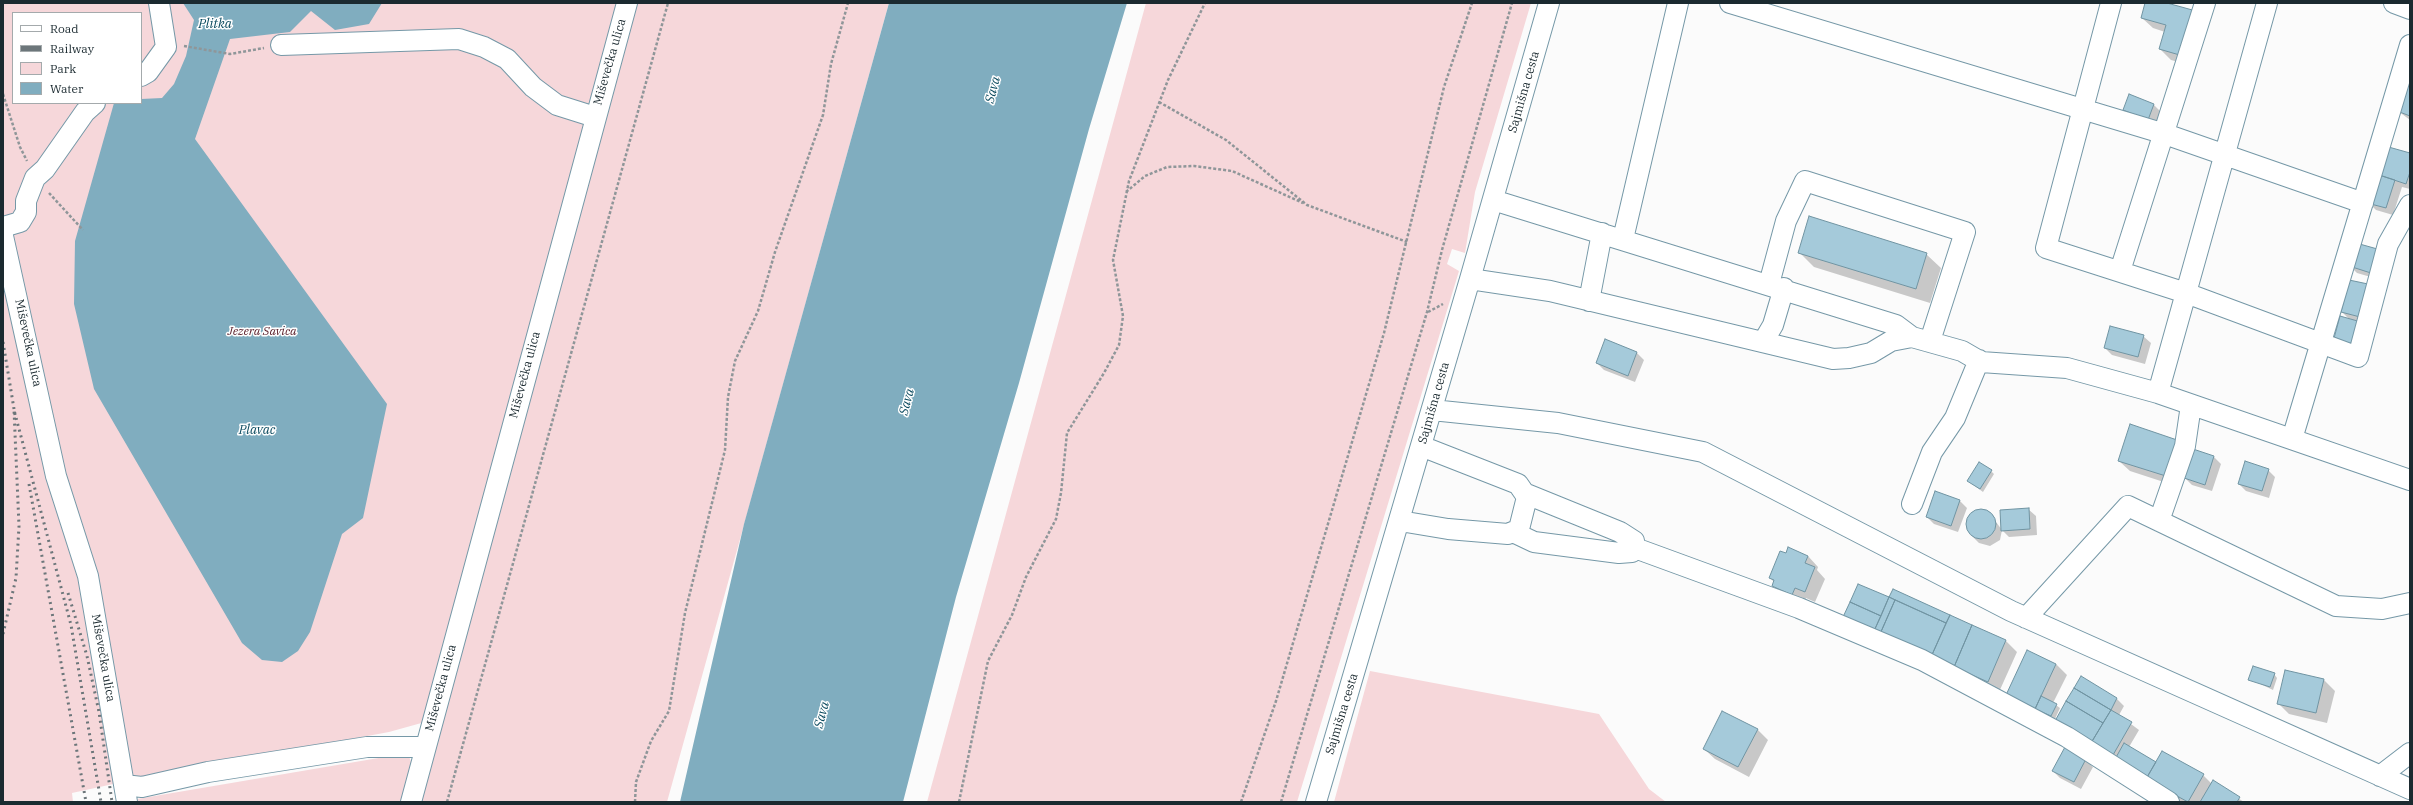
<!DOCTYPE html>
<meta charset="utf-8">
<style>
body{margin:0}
#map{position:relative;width:2413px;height:805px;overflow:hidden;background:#fbfbfb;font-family:"IBM Plex Serif",serif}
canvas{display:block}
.frame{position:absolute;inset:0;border:4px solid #1b2a30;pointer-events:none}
.legend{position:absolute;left:12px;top:12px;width:130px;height:92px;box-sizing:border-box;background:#fff;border:1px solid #a4aaac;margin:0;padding:5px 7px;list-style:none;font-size:12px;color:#1b2a30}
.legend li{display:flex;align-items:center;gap:8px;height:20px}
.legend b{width:20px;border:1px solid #a4aaac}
</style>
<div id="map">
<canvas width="2413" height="805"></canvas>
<div class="frame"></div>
<ul class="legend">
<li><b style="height:5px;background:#fff"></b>Road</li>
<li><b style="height:5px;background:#6c767a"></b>Railway</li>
<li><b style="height:11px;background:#f6d7da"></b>Park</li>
<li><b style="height:11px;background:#80adbf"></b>Water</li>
</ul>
</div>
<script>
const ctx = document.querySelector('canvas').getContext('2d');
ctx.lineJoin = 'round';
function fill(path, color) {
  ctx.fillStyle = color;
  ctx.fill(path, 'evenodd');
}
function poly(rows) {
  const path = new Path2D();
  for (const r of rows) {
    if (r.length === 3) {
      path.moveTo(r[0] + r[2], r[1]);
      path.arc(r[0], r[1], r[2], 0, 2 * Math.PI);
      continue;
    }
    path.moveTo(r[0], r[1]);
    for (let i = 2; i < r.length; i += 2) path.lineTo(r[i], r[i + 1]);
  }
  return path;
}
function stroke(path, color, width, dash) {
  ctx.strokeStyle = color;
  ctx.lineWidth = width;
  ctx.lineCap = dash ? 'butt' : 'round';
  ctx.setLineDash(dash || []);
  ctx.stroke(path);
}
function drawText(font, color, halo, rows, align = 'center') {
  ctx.font = font + ' "IBM Plex Serif",serif';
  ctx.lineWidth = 3;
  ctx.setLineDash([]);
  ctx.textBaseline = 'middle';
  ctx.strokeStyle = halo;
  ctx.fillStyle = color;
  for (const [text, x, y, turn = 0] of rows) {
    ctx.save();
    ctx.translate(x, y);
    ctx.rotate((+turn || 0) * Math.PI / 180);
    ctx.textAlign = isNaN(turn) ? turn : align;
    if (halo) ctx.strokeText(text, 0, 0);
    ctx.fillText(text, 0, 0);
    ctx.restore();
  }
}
fill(poly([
 [3,3,619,3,425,722,389,732,150,776,72,793,73,802,3,802],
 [13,13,141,13,141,103,13,103],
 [634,3,889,3,667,802,420,802],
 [1146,3,1531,3,1475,192,1465,253,1452,249,1447,264,1459,271,1297,802,927,802],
 [1370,671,1599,714,1649,789,1666,802,1334,802],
 [408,753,412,765,402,802,138,802,137,799]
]), '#f6d7da');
fill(poly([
 [183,3,382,3,369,24,335,30,311,11,290,32,230,39,195,139,387,404,363,518,342,534,310,632,298,651,282,662,262,660,242,643,94,389,74,304,75,241,114,103,141,103,141,99,162,98,174,84,186,56,194,20],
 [889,3,1127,3,1089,129,1019,383,956,597,903,802,680,802,744,524]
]), '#80adbf');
fill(poly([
 [2146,3,2164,3,2193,66,2171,60,2160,49,2165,32,2153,28,2142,18],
 [2410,85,2410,120,2398,111],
 [2130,96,2154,105,2161,112,2155,127,2131,117,2124,110],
 [2410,154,2410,189,2402,187,2393,215,2376,210,2368,202],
 [2357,244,2381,280,2357,273,2350,266],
 [1799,252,1926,254,1941,268,1930,303,1814,267],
 [2350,281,2367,323,2350,320,2342,312],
 [2143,336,2151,343,2145,364,2112,355,2105,348],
 [1606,340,1637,353,1644,360,1635,382,1604,370,1597,363],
 [2130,426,2179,487,2130,471,2119,461],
 [2214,457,2221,464,2212,491,2192,485,2185,478],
 [2268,470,2275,477,2269,498,2246,491,2239,484],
 [1991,471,1994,474,1983,492,1968,481],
 [1960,501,1967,508,1958,532,1934,524,1927,517],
 [2028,509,2036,516,2037,535,2009,537,2002,530,2000,540,1990,546,1979,543,1972,536,1967,525,1970,515,1980,511,1990,514,2002,530],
 [1808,556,1818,567,1817,570,1825,579,1815,602,1806,598,1803,605,1783,597,1773,586,1774,582,1770,578],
 [1893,591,2006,641,2017,652,1999,692,1892,645,1890,599],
 [2056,664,2067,675,2053,703,2060,708,2055,719,2018,705],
 [2286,671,2324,680,2335,691,2327,723,2289,714,2278,703],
 [2274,674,2277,678,2273,690,2250,679],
 [2081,678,2117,699,2124,706,2119,715,2139,730,2129,747,2157,763,2203,775,2212,784,2213,782,2244,802,2180,802,2063,728],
 [1757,729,1768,740,1749,777,1715,759,1704,749],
 [2086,760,2093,767,2081,789,2060,778,2053,771]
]), '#0003');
const building = poly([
 [2145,3,2167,3,2196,11,2183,56,2159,49,2166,25,2141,18,2145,3],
 [2408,84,2410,84,2410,116,2397,111,2408,84],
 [2129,94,2154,104,2148,120,2123,110,2129,94],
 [2385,146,2410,153,2410,172,2406,184,2376,174,2385,146],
 [2376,174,2395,180,2386,208,2367,203,2376,174],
 [1809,216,1927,253,1916,289,1798,253,1809,216],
 [2356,243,2381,250,2374,274,2349,266,2356,243],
 [2349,280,2368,284,2360,317,2341,312,2349,280],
 [2340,316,2361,322,2354,347,2333,342,2340,316],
 [2110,326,2144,335,2138,357,2104,348,2110,326],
 [1605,339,1637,352,1628,376,1596,363,1605,339],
 [2130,424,2180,441,2169,477,2118,461,2130,424],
 [2193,449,2214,456,2205,485,2184,478,2193,449],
 [2245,461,2269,469,2262,491,2238,484,2245,461],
 [1979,462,1992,470,1980,489,1967,481,1979,462],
 [1935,491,1960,500,1951,526,1926,517,1935,491],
 [2029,508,2030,529,2001,531,2000,510,2029,508],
 [1981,524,15],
 [1788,547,1808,556,1805,563,1815,567,1805,592,1795,588,1792,595,1772,586,1774,580,1769,578,1780,551,1786,553,1788,547],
 [1858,584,1889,597,1881,616,1850,602,1858,584],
 [1893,589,1950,615,1946,623,1889,597,1893,589],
 [1889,597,1895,600,1880,634,1874,631,1889,597],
 [1895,600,1946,623,1931,657,1880,634,1895,600],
 [1850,602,1881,616,1874,631,1843,617,1850,602],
 [1950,615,1972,625,1954,667,1931,657,1950,615],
 [1972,625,2006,640,1988,682,1954,667,1972,625],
 [2027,650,2056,664,2035,709,2006,695,2027,650],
 [2253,666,2275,673,2270,687,2248,680,2253,666],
 [2285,670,2324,679,2316,713,2277,704,2285,670],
 [2081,676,2117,698,2111,710,2074,688,2081,676],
 [2074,688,2111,710,2103,723,2066,701,2074,688],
 [2041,696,2057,704,2051,716,2035,709,2041,696],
 [2066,701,2103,723,2091,743,2055,721,2066,701],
 [2111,710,2132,722,2113,755,2091,743,2111,710],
 [1722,711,1758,729,1738,767,1703,749,1722,711],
 [2124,743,2156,762,2146,779,2114,761,2124,743],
 [2065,747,2086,759,2074,782,2052,771,2065,747],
 [2162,751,2204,774,2188,802,2146,779,2162,751],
 [2213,780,2240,797,2237,802,2200,802,2213,780]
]);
fill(building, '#a5cada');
stroke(building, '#7094a2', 1);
const minor = poly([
 [1730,3,2165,134,2363,203],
 [2111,3,2046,248,2186,293,2358,357,2388,244,2410,205],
 [2394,3,2410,9],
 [281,45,459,39,484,47,507,59,533,87,557,105,595,117],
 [141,76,148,72,166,47,159,3],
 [1493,200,1896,325,1912,337],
 [3,227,20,222,26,212,26,201,35,178,45,169,85,112,95,103],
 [3,236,56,476,88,576,127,802],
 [1623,239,1678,3],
 [2120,271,2205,3],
 [1470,279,1550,291,1833,359,1849,358,1871,353,1891,341,1912,337,1962,351,1981,362,2067,368,2158,393,2410,480],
 [1769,284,1786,221,1805,181,1965,232,1930,341],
 [1589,301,1602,233],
 [1763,342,1773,325,1784,288],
 [2158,393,2267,3],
 [1432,410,1558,423,1703,452,2011,611,2410,789],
 [2292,439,2410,45],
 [1912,504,1932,452,1955,418,1979,360],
 [1400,521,1448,529,1508,534,1519,529,1527,497,1518,484,1421,446],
 [2159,521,2185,446,2191,405],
 [1513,532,1534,542,1619,553,1632,552,1635,548,1634,541,1620,532,1524,493],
 [1635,548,1799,608,1922,660,2067,737,2169,802],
 [2026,618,2128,506,2336,606,2382,609,2410,603],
 [2380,776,2410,753],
 [124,785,142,787,208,772,367,747,425,747],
 [411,802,627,3],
 [1316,802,1470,279,1549,3]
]);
stroke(minor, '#7598a7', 22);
stroke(poly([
 [184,46,230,54,264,48],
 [3,94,20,147,27,161],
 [1159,102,1226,140,1307,205,1407,242],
 [1126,192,1145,176,1167,167,1194,166,1232,171,1303,203],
 [49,193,83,230],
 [1428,312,1443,304],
 [447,802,668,3],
 [635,802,636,782,651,741,669,711,685,613,725,450,728,397,735,361,758,311,775,252,823,115,831,64,848,3],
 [959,802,988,661,1012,615,1026,577,1056,519,1061,493,1067,433,1104,373,1119,345,1123,316,1113,260,1129,181,1168,80,1205,3],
 [1241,802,1276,701,1384,333,1444,87,1472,3],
 [1281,802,1427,312,1442,250,1512,3]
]), '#8f9699', 2.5, [3, 2]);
stroke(minor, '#fff', 20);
stroke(poly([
 [3,342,15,415],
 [29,484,86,802],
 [68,593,87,656,99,712,112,802],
 [3,634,16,578,19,526,14,410,71,625,101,802]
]), '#6c767a', 3, [2, 4]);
drawText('12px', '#1b2a30', '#fff', [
 ["Miševečka ulica",610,62,-74],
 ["Sajmišna cesta",1524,92,-74],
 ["Miševečka ulica",28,343,78],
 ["Miševečka ulica",525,375,-75],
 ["Sajmišna cesta",1434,403,-74],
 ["Miševečka ulica",103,658,80],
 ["Miševečka ulica",441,688,-75],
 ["Sajmišna cesta",1342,714,-73]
]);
drawText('italic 12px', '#5d232e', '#fff', [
 ["Jezera Savica",262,332]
]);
drawText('italic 13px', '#0c4b5f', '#fff', [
 ["Plitka",215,24],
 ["Sava",993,90,-75],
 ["Sava",907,402,-75],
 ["Plavac",257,430],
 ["Sava",822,715,-75]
]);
</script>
